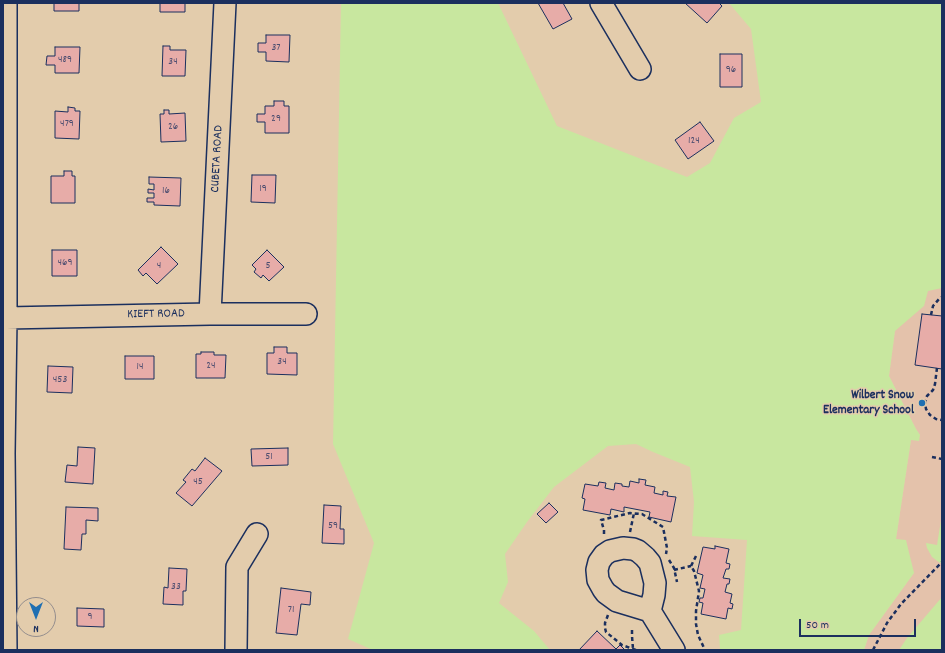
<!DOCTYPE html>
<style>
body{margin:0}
#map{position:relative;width:945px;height:653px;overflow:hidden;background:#e3ccac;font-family:Dekko,sans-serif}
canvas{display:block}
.frame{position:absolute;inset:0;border:4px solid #1b2f5e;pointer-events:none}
.north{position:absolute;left:16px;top:597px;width:40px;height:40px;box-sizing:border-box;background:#e3ccac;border:1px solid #938d8d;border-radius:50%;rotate:180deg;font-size:11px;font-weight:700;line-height:16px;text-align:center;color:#1b2f5e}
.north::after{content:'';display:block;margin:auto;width:14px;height:18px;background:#1f6fb2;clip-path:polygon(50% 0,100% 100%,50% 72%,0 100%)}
.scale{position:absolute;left:799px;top:619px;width:117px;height:18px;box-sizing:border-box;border:2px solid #1b2f5e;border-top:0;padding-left:5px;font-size:12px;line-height:14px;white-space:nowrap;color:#1b2f5e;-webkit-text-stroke:3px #e3ccac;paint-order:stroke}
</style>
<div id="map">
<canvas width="945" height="653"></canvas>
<div class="frame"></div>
<div class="north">N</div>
<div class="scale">50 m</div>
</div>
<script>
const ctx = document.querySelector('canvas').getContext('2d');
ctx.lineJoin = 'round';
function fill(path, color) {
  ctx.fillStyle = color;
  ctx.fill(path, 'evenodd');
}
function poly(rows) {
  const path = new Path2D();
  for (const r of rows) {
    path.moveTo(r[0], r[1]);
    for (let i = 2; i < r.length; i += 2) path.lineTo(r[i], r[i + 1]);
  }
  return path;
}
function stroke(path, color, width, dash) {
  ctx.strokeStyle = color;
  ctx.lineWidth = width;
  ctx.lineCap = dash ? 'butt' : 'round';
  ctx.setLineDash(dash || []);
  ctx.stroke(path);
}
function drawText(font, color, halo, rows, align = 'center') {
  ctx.font = font + ' Dekko,sans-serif';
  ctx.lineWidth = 3;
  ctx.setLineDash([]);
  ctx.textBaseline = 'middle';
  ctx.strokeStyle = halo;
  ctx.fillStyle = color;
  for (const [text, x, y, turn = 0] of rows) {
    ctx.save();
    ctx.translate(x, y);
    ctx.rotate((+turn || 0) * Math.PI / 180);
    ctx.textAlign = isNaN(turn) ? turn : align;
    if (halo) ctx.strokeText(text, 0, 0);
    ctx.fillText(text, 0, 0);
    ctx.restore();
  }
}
fill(poly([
 [942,194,942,650,864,650,869,635,914,573,896,539,911,440,920,435,916,429,889,376,895,331]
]), '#e4c2ab');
fill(poly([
 [341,3,498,3,557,126,687,177,710,163,734,118,761,102,751,29,729,3,942,3,942,288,928,291,924,306,895,331,889,376,916,429,920,435,919,441,911,440,896,539,906,540,914,573,869,635,864,650,721,650,720,649,719,635,741,630,747,540,692,536,694,502,690,467,653,452,636,444,608,446,554,487,527,522,505,554,508,582,499,603,534,631,550,650,373,650,348,639,374,543,333,444],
 [942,514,942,562,940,563,932,557,927,548,926,543,937,545],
 [942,597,942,650,899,650,907,638]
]), '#c8e79f');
const building = poly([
 [54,3,79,3,79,11,54,11,54,3],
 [160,3,185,3,185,12,160,12,160,3],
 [538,3,563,3,572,19,553,29,538,3],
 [685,3,719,3,722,6,707,23,685,3],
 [266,35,290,35,289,62,266,61,266,52,258,52,258,43,266,43,266,35],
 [163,46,170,46,170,50,186,50,185,76,162,76,163,46],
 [55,47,80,47,79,73,55,73,55,65,46,65,47,56,55,56,55,47],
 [720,54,742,54,742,87,720,87,720,54],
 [274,101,284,101,284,106,289,106,289,133,265,133,265,122,257,122,257,114,265,114,265,106,274,106,274,101],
 [68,107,75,108,75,111,80,111,79,139,55,138,55,111,68,112,68,107],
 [164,110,169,110,169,114,185,113,186,141,161,142,160,114,164,114,164,110],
 [700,122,714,141,688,159,675,140,700,122],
 [64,171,72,171,72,176,75,176,75,203,51,203,51,176,64,176,64,171],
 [252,175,276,175,275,203,251,202,252,175],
 [149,177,181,178,180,206,154,205,154,202,147,202,147,198,154,198,154,193,148,193,148,189,154,190,154,184,149,184,149,177],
 [161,247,178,264,157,284,146,273,143,276,138,270,161,247],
 [52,250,77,250,77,276,52,276,52,250],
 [267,250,284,267,269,281,263,275,261,278,254,272,256,269,252,265,267,250],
 [922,314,942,316,942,369,915,365,922,314],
 [274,347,287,347,287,353,297,353,297,375,267,374,267,353,274,353,274,347],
 [201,352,214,352,214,355,226,355,225,378,196,378,196,354,201,354,201,352],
 [125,356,154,356,154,379,125,379,125,356],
 [48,366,73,367,72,393,47,392,48,366],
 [78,447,95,448,93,484,65,482,67,465,77,466,78,447],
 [288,448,288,465,252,466,251,449,288,448],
 [205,458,222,471,192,506,176,493,186,482,183,480,192,469,195,471,205,458],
 [639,479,646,480,645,485,655,487,654,493,663,495,663,491,668,492,667,496,676,497,671,522,649,517,650,512,624,507,624,512,611,509,610,515,583,510,585,499,582,498,585,484,598,486,599,482,606,483,605,488,614,490,615,483,622,484,622,486,629,487,630,481,639,483,639,479],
 [549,503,558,512,546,523,537,514,549,503],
 [324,505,341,506,340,529,344,529,344,544,322,543,324,505],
 [66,507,98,508,98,521,86,520,86,534,82,534,81,550,64,549,66,507],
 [715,546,729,549,726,563,730,564,729,569,726,569,723,578,730,579,729,584,727,584,725,592,732,594,730,603,733,604,732,609,728,608,726,619,701,614,703,603,699,602,700,598,703,598,705,589,700,588,703,575,697,573,703,547,715,549,715,546],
 [169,568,187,569,186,591,183,591,183,605,163,604,164,587,168,588,169,568],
 [281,588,311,592,310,605,301,604,297,635,276,633,281,588],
 [77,608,104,609,104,627,77,626,77,608],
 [597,631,616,649,620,645,625,650,579,650,597,631]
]);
fill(building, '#e7aca8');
stroke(building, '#1b2f5e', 1);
const minor = poly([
 [601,3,640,69],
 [210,314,225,3],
 [6,318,210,314,306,314],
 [650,611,654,595,655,583,650,563,645,557,638,551,633,549,623,548,610,551,604,555,599,562,597,570,598,580,603,589,606,593,617,601,650,611,674,650],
 [6,650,4,453,6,318,6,3],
 [236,650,237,567,257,534]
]);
stroke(minor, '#1b2f5e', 24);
stroke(poly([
 [931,315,933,306,939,299,942,297],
 [937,368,935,384,933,390,927,396,925,402,926,409,930,415,936,419,942,420],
 [932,457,942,459],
 [630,532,634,513],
 [604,534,604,530,601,520,630,513,642,514,663,527,667,548,666,554],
 [696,556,691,566,694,571,699,591,696,611,696,624,698,635,705,650],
 [669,560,674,568,677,582],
 [674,570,691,566],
 [608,615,605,623,605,628,606,632,622,645,636,650],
 [632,630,632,636,633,649],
 [873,650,887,623,901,604,942,562]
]), '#1b2f5e', 2.5, [4, 3]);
stroke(minor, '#e3ccac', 21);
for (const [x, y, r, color] of [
 [922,403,4,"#1f6fb2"]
]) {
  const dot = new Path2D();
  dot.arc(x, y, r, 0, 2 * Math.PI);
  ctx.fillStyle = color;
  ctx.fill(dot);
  stroke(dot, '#e3ccac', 1.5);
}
drawText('11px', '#4e4e70', null, [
 ["37",276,48],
 ["489",65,60],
 ["34",173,62],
 ["96",731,70],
 ["29",276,119],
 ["479",67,124],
 ["26",173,127],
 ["124",694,141],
 ["19",263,189],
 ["16",166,191],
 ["469",65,263],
 ["4",159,266],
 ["5",268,266],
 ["34",282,362],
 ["24",211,366],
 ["14",140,367],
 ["453",60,380],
 ["51",269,457],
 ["45",198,482],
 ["59",333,526],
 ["33",176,587],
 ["71",291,610],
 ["9",90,617]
]);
drawText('13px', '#1b2f5e', '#e3ccac', [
 ["CUBETA ROAD",218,159,-87],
 ["KIEFT ROAD",156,315,-1]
]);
drawText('bold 13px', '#1b2f5e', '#e3ccac', [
 ["Wilbert Snow",914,396],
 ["Elementary School",914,411]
], 'right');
</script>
